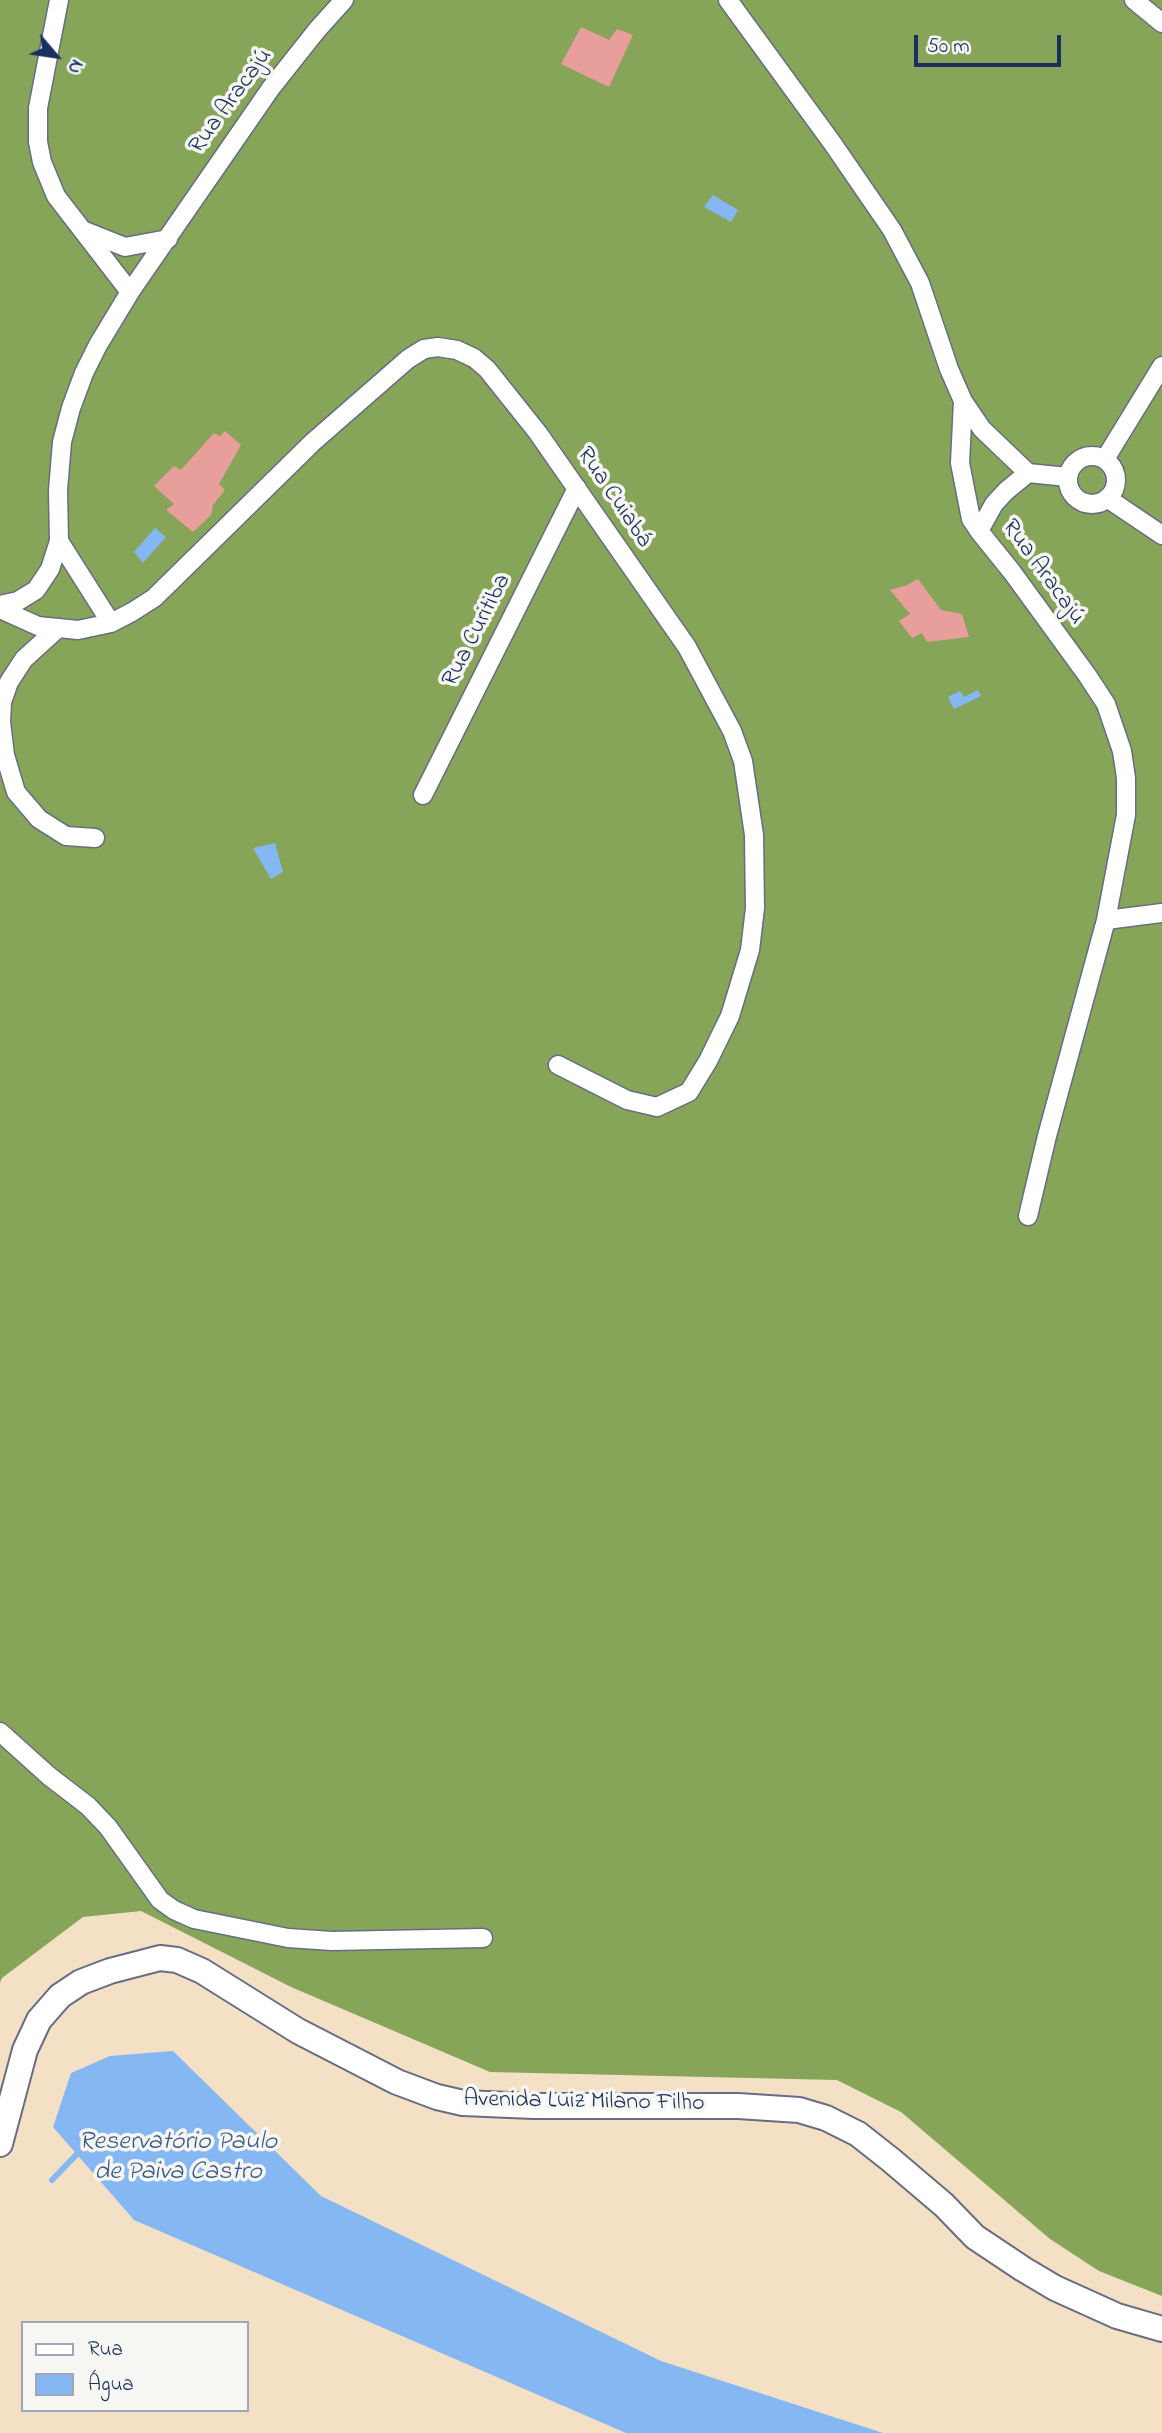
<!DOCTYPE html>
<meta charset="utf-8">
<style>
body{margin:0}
#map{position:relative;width:1162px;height:2433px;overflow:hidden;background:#f4e0c5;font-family:"Indie Flower",sans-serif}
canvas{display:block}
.legend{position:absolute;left:21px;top:2321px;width:228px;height:91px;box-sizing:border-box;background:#f6f6f2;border:2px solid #9ea6b7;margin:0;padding:9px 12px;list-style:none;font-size:21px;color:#1b2f5e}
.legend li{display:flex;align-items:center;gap:14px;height:35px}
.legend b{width:35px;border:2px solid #9ea6b7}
.north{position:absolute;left:21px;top:21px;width:70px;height:70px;-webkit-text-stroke:5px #f6f6f2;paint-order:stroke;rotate:119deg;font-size:19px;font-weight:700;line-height:28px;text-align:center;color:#1b2f5e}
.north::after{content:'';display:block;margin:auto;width:24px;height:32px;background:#1b2f5e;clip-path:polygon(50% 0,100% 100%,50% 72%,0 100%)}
.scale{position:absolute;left:914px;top:35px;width:147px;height:32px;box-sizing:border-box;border:4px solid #1b2f5e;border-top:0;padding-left:9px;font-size:21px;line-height:24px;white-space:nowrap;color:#1b2f5e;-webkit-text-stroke:5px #f6f6f2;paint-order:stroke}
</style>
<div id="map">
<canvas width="1162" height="2433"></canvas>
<ul class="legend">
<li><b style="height:9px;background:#fff"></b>Rua</li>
<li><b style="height:19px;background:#85b8f2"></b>Água</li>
</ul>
<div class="north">N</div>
<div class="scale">50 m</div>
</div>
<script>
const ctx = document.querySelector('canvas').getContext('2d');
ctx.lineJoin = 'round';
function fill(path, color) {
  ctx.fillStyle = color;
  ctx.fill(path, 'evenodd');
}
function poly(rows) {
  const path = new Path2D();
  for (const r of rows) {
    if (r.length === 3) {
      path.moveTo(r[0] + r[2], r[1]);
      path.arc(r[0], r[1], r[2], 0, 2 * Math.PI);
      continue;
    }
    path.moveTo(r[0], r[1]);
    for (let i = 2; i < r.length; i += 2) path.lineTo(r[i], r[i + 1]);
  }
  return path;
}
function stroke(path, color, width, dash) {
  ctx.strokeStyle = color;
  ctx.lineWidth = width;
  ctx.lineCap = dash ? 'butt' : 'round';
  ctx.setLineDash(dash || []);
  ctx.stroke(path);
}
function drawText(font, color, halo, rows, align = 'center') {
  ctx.font = font + ' "Indie Flower",sans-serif';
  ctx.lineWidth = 7;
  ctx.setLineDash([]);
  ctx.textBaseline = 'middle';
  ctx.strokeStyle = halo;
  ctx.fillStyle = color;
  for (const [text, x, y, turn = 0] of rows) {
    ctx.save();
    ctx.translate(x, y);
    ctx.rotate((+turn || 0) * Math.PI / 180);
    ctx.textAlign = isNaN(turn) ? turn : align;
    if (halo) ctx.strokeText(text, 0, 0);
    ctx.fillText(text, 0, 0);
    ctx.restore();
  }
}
fill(poly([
 [0,0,1162,0,1162,2296,1099,2271,1050,2239,901,2112,837,2080,490,2072,291,1987,141,1911,83,1917,2,1978,0,1983]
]), '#86a559');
fill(poly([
 [713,195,738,210,731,222,704,207],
 [155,528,166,537,143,563,134,552],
 [978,690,981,696,954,709,948,697,960,691,964,697],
 [275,843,283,872,271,879,253,848],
 [173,2051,321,2196,661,2361,883,2433,626,2433,134,2220,53,2127,71,2073,110,2056]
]), '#85b8f2');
stroke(poly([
 [52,2180,77,2154,85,2153]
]), '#85b8f2', 6);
fill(poly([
 [581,27,609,40,617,29,633,35,609,87,561,64],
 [225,431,241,445,219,484,225,490,213,505,211,515,193,532,166,510,174,504,154,486,174,466,181,470,214,433,220,436],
 [918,579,941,610,962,614,969,637,927,642,922,633,912,638,899,621,910,614,890,590,907,585]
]), '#e89e9a');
const street = poly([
 [59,0,38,108,38,142,42,162,56,196,130,292],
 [728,0,833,144,892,230,920,283,949,369,963,401,982,429,1028,473],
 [1134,0,1162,23],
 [85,231,125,247,168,239],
 [963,401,960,463,971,519,979,531],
 [1092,480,24],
 [1105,459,1162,366],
 [1028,473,1068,477],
 [1107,498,1162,535],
 [0,605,18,601,36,590,50,569,59,541],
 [0,609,38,626,78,630,111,623,132,612,154,598,313,442,408,359,424,349,438,347,457,350,474,358,487,369,538,433,687,647,732,731,743,761,754,835,755,908,750,950,730,1016,708,1061,689,1092,657,1107,627,1100,558,1065],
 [111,623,59,541,58,490,62,442,71,408,84,373,98,345,130,292,271,88,317,30,344,0],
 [57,629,24,659,9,682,2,702,1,722,5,755,16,792,39,819,66,836,95,838],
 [423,795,577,488],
 [1106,920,1162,913],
 [1028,1216,1047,1136,1106,920,1126,815,1126,778,1122,751,1106,704,1087,675,1012,572,979,531,994,504,1006,491,1028,473],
 [0,1732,49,1776,88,1806,108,1827,160,1900,174,1910,194,1919,288,1938,332,1941,483,1938]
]);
const secondary = poly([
 [0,2144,25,2050,39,2020,60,1996,81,1982,110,1971,160,1958,177,1960,202,1971,298,2031,397,2082,437,2097,463,2103,533,2106,738,2106,799,2110,826,2118,858,2134,891,2160,944,2205,975,2237,1023,2269,1055,2288,1117,2316,1162,2329]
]);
stroke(street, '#676d82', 21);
stroke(secondary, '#676d82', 28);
stroke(street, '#fff', 18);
stroke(secondary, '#fff', 24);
drawText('24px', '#1b2f5e', '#f6f6f2', [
 ["Rua Aracajú",232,102,-54],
 ["Rua Cuiabá",613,498,56],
 ["Rua Aracajú",1042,573,54],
 ["Rua Curitiba",478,631,-63],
 ["Avenida Luiz Milano Filho",584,2103,1]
]);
drawText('italic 26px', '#3b588a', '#f6f6f2', [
 ["Reservatório Paulo",178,2144],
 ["de Paiva Castro",178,2174]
]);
</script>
